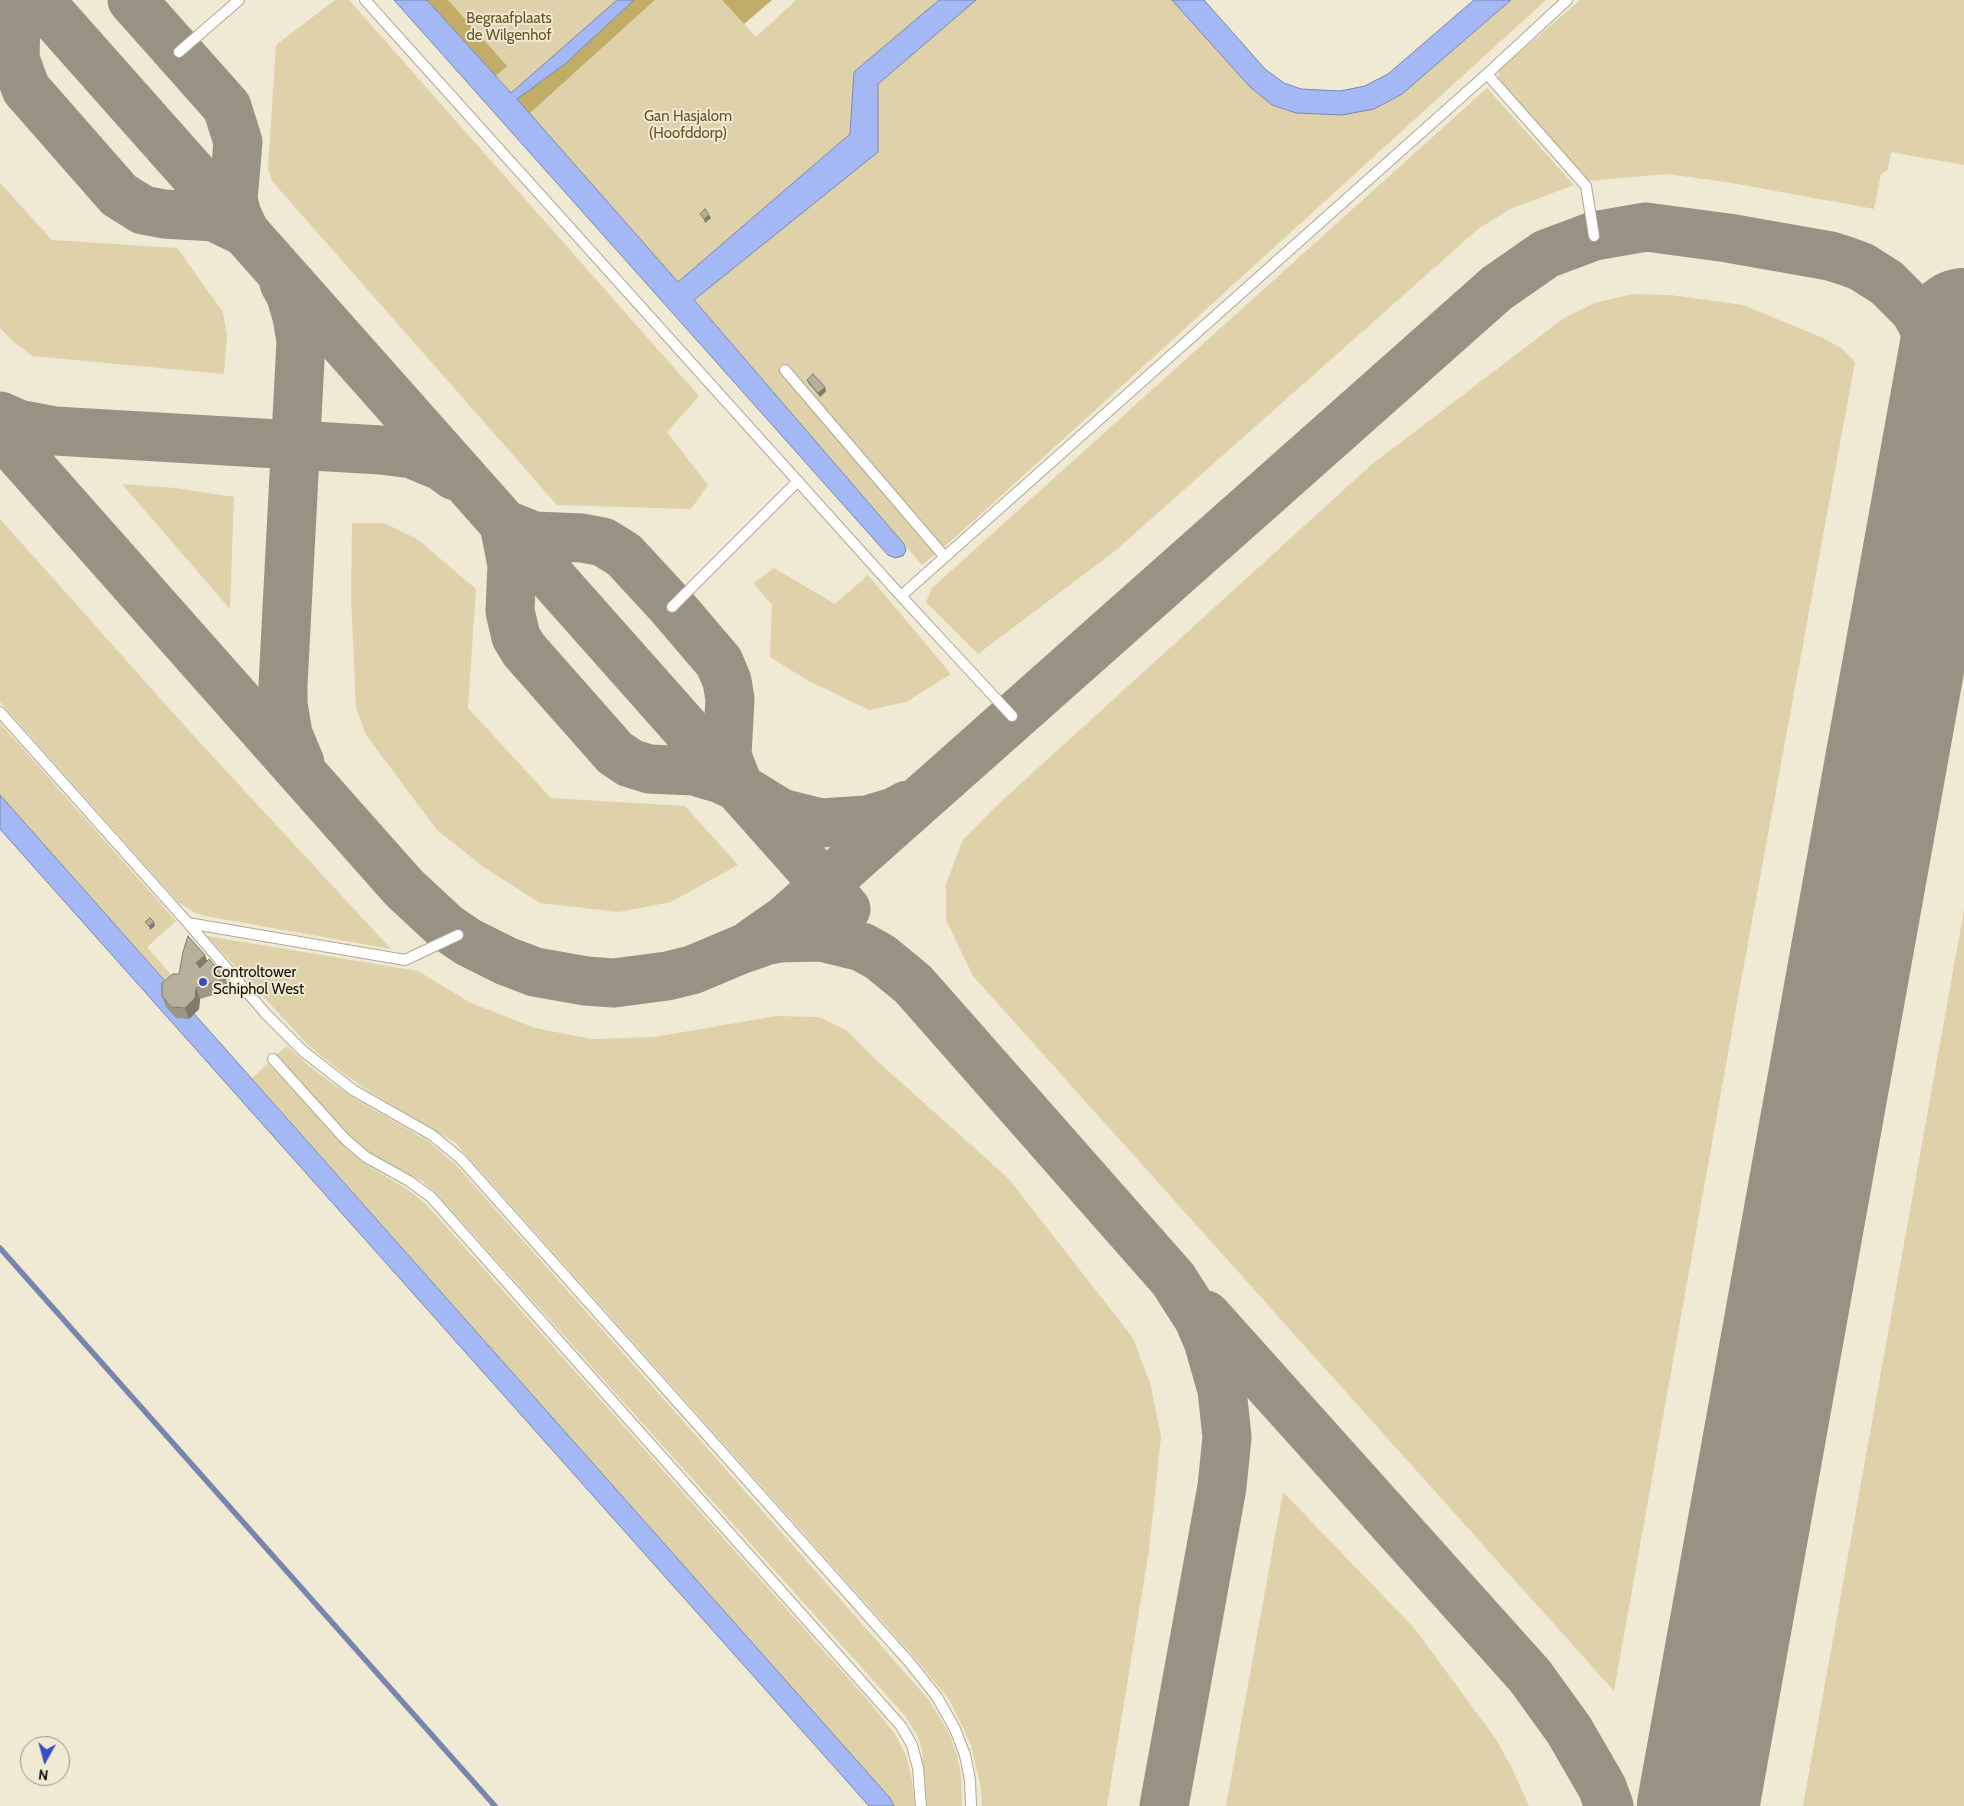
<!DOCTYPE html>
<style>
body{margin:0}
#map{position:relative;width:1964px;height:1806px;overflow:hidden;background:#f0e9d4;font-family:Cabin,sans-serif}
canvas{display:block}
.north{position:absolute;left:20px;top:1736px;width:50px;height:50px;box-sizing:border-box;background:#f0e9d4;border:1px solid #979283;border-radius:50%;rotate:187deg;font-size:14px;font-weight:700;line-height:20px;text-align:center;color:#121009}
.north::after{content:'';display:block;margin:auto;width:18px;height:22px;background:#384ec1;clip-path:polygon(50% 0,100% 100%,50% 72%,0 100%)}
</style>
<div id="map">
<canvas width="1964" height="1806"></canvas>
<div class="north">N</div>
</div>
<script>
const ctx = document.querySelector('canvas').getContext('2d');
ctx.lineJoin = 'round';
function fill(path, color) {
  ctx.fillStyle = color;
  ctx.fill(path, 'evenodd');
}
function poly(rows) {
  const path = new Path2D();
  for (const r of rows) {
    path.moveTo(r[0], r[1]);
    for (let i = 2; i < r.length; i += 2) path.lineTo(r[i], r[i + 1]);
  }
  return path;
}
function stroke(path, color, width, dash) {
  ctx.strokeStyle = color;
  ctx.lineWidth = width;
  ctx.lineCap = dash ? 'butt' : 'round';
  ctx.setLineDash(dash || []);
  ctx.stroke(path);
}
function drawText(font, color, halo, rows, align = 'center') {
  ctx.font = font + ' Cabin,sans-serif';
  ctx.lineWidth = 4;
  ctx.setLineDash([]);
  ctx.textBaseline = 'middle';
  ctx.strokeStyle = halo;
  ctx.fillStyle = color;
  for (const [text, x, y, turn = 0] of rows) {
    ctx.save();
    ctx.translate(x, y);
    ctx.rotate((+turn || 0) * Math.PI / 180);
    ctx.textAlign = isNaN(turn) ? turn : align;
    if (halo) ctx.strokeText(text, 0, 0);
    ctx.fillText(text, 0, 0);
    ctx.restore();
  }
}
fill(poly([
 [335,0,349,0,699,396,667,432,708,485,691,509,557,505,272,181,268,169,276,45],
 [448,0,617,0,511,93,496,76,506,66],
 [655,0,722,0,756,37,796,0,939,0,854,72,850,134,678,282,529,114],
 [976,0,1172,0,1249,86,1272,105,1296,113,1342,115,1433,67,1511,0,1546,0,959,534,922,565,694,300,877,152,878,84],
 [1580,0,1964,0,1964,165,1891,152,1888,170,1881,174,1874,209,1726,182,1667,174,1588,181,1498,80,1499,70],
 [1487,88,1574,185,1510,209,1478,229,1115,551,978,654,926,602,932,588],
 [0,183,52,240,177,248,223,312,227,336,224,374,32,356,14,342,0,328],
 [1633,294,1670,295,1743,305,1823,338,1841,348,1855,362,1740,986,1614,1691,973,976,946,920,946,884,963,840,994,808,1371,465,1564,318,1595,303],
 [122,484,175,488,234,497,230,609],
 [0,519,192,734,391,949,205,916,194,912,178,902,0,702],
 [352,523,384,523,417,539,476,589,468,708,551,798,685,806,738,865,671,902,619,912,540,903,485,868,437,830,366,735,356,708,351,597],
 [774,568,835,604,868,575,951,674,906,702,869,710,807,680,770,657,772,605,753,583],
 [0,723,176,921,147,947,181,986,173,989,0,795],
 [1964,910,1964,1806,1803,1806],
 [207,936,418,971,471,1003,535,1028,592,1039,654,1037,777,1016,819,1017,846,1030,876,1060,1008,1178,1133,1338,1151,1386,1161,1437,1149,1550,1107,1806,982,1806,981,1789,971,1745,950,1701,915,1658,469,1158,454,1142,367,1090,339,1070,309,1046],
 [287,1046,308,1065,333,1084,357,1100,428,1141,456,1165,707,1448,929,1700,949,1733,957,1755,961,1774,962,1806,927,1806,922,1750,917,1735,906,1717,437,1194,422,1181,369,1154,351,1138,275,1056],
 [268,1063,345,1147,361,1161,411,1192,427,1205,871,1704,895,1734,906,1755,912,1780,915,1806,894,1806,890,1798,252,1078],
 [1283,1492,1415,1629,1495,1738,1511,1766,1529,1806,1226,1806]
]), '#dfd2aa');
fill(poly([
 [427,0,448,0,507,66,496,76],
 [634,0,655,0,529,114,516,99,565,64],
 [722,0,772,0,744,24]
]), '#c1ac68');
const water = poly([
 [394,0,427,0,511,93,617,0,634,0,565,64,517,99,678,282,850,134,854,72,939,0,976,0,878,84,878,152,694,300,904,544,906,550,903,556,895,558,888,555,394,0],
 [1172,0,1204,0,1265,69,1284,83,1301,89,1340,91,1365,86,1388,74,1474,0,1511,0,1402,94,1374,109,1342,115,1296,113,1272,105,1249,86,1172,0],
 [0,795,890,1798,894,1806,869,1806,0,829,0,795]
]);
fill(water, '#a3b8f5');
stroke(water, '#7886ae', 1);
stroke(poly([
 [0,1248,495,1806]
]), '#7886ae', 5.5);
stroke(poly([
 [15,0,16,21,15,59,26,89,119,195,143,210,164,214,214,217,245,232],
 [39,0,846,909],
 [132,0,227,107,238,142,233,200,237,215,245,232],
 [284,283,291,296,297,317,301,341,283,685,283,704,288,734,300,763],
 [0,416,18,424,55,431,381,450,412,454,441,466,455,476],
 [0,432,404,888,446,927,468,942,506,961,535,972,586,981,614,983,667,976,692,970,742,949,765,941,779,938,821,937,862,947,880,957,913,984,1173,1279,1198,1318,1208,1341,1222,1390,1227,1437,1222,1487,1164,1806],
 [504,524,512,565,510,611,516,637,524,650,615,753,630,763,649,769,694,771,721,779,739,787,781,813,821,823,867,820,894,812,907,805],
 [504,524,534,536,582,538,603,542,624,555,672,607,719,662,727,681,730,699,727,756,739,787],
 [752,943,785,920,1497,288,1546,254,1594,236,1646,227,1728,238,1830,256,1846,261,1862,267,1887,283,1915,311,1934,346,1947,376,1952,395],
 [1206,1315,1530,1676,1569,1730,1602,1787,1609,1806]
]), '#989284', 49);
stroke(poly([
 [1698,1806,1964,329]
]), '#989284', 122);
const lane = poly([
 [365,0,901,596,1012,716],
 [179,52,239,0],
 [1487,74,1586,186,1594,236],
 [785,370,944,556],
 [901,596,1487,74,1567,0],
 [672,607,798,481],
 [0,712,188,923,266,1014,303,1051,353,1090,432,1135,461,1159,910,1663,937,1697,955,1729,965,1755,970,1780,971,1806],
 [188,923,405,960,458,935],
 [273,1059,345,1139,366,1157,409,1181,431,1197,901,1726,912,1745,918,1768,921,1806]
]);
stroke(lane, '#aea894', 12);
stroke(lane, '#fff', 10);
fill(poly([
 [807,380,826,391,820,397,808,383],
 [207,961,226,979,230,990,200,999,199,1009,189,1019,176,1018,166,1007,162,996,179,974]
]), '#9d9786');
fill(poly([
 [709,215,711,218,705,223,704,219],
 [825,387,826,391,820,397,818,393],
 [154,922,155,926,150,930,149,926],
 [205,955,209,966,200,974,196,963],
 [196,988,200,999,199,1009,189,1019,185,1008]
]), '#7f7b6d');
const building = poly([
 [705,209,709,215,704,219,700,214,705,209],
 [813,374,825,387,818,393,807,380,813,374],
 [150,918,154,922,149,926,145,922,150,918],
 [188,936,205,955,196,963,200,968,209,959,226,979,196,988,195,998,185,1008,171,1007,162,996,162,983,173,974,179,974,183,952,188,936]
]);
fill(building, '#b6b09c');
stroke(building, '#7f7b6d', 1);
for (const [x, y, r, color] of [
 [203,982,5,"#384ec1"]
]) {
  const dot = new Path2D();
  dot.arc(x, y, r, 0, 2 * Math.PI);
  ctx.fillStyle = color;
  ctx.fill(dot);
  stroke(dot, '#f0e9d4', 2);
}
drawText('15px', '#645521', '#f0e9d4', [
 ["Begraafplaats",509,19],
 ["de Wilgenhof",509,36],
 ["Gan Hasjalom",688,117],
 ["(Hoofddorp)",688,134]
]);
drawText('15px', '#121009', '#f0e9d4', [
 ["Controltower",213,973],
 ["Schiphol West",213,990]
], 'left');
</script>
